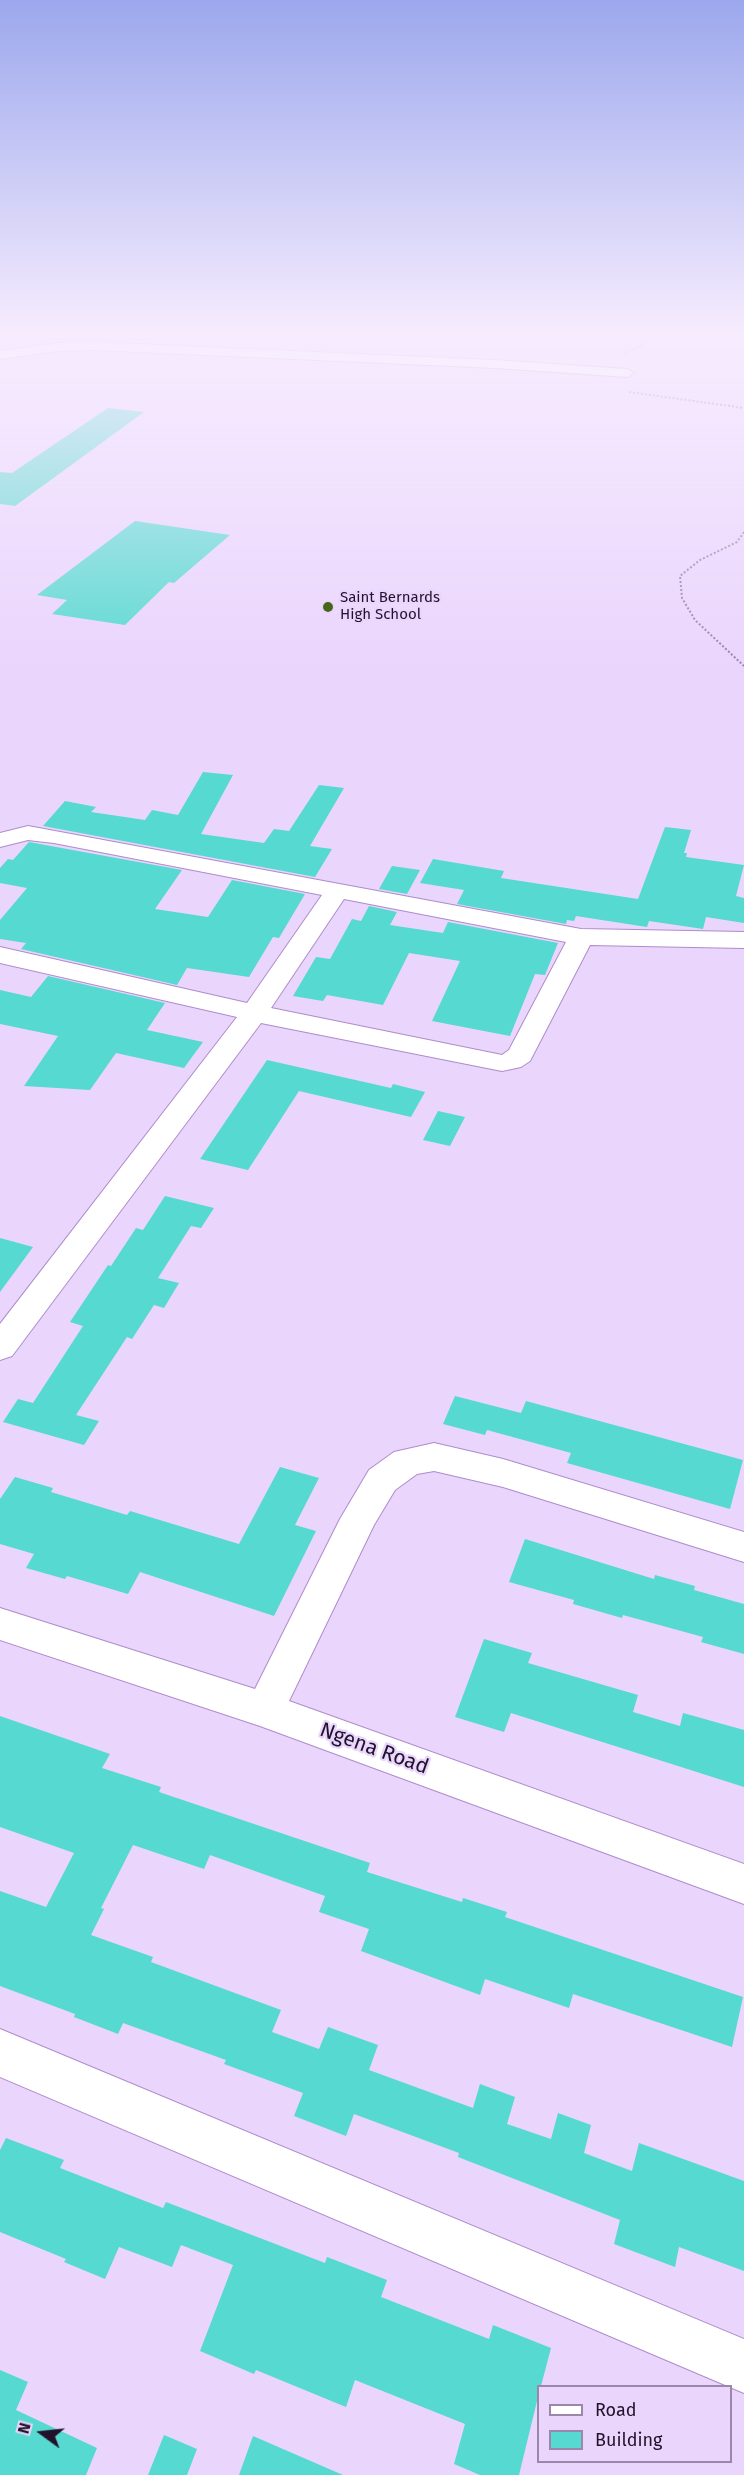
<!DOCTYPE html>
<style>
body{margin:0}
#map{position:relative;width:744px;height:2475px;overflow:hidden;background:#ead5fd;font-family:"Fira Sans",sans-serif}
canvas{display:block}
.legend{position:absolute;left:537px;top:2385px;width:195px;height:78px;box-sizing:border-box;background:#ead5fd;border:2px solid #9a87a9;margin:0;padding:8px 10px;list-style:none;font-size:18px;color:#21132b}
.legend li{display:flex;align-items:center;gap:12px;height:30px}
.legend b{width:30px;border:2px solid #9a87a9}
.north{position:absolute;left:12px;top:2403px;width:60px;height:60px;-webkit-text-stroke:4px #ead5fd;paint-order:stroke;rotate:285deg;font-size:16px;font-weight:700;line-height:24px;text-align:center;color:#21132b}
.north::after{content:'';display:block;margin:auto;width:21px;height:27px;background:#21132b;clip-path:polygon(50% 0,100% 100%,50% 72%,0 100%)}
</style>
<div id="map">
<canvas width="744" height="2475"></canvas>
<ul class="legend">
<li><b style="height:8px;background:#fff"></b>Road</li>
<li><b style="height:16px;background:#56d9d0"></b>Building</li>
</ul>
<div class="north">N</div>
</div>
<script>
const ctx = document.querySelector('canvas').getContext('2d');
ctx.lineJoin = 'round';
function fill(path, color) {
  ctx.fillStyle = color;
  ctx.fill(path, 'evenodd');
}
function poly(rows) {
  const path = new Path2D();
  for (const r of rows) {
    path.moveTo(r[0], r[1]);
    for (let i = 2; i < r.length; i += 2) path.lineTo(r[i], r[i + 1]);
  }
  return path;
}
function stroke(path, color, width, dash) {
  ctx.strokeStyle = color;
  ctx.lineWidth = width;
  ctx.lineCap = dash ? 'butt' : 'round';
  ctx.setLineDash(dash || []);
  ctx.stroke(path);
}
function drawText(font, color, halo, rows, align = 'center') {
  ctx.font = font + ' "Fira Sans",sans-serif';
  ctx.lineWidth = 4.5;
  ctx.setLineDash([]);
  ctx.textBaseline = 'middle';
  ctx.strokeStyle = halo;
  ctx.fillStyle = color;
  for (const [text, x, y, turn = 0] of rows) {
    ctx.save();
    ctx.translate(x, y);
    ctx.rotate((+turn || 0) * Math.PI / 180);
    ctx.textAlign = isNaN(turn) ? turn : align;
    if (halo) ctx.strokeText(text, 0, 0);
    ctx.fillText(text, 0, 0);
    ctx.restore();
  }
}
fill(poly([
 [108,408,144,412,15,506,0,504,0,472,12,473],
 [135,521,230,535,174,583,169,582,125,625,52,614,67,600,37,595],
 [203,772,233,775,201,834,264,843,274,829,289,831,319,785,344,788,310,846,332,849,315,877,43,826,65,801,96,807,91,812,145,820,152,810,178,815],
 [665,827,691,830,684,853,687,853,686,857,744,865,736,896,744,898,744,923,706,917,703,929,649,921,647,927,576,916,574,921,567,920,566,924,457,904,464,890,420,883,433,859,504,871,501,878,638,899],
 [29,842,182,870,155,909,208,917,232,880,305,894,279,938,273,937,249,977,187,968,177,985,21,949,26,943,0,939,0,920,27,888,0,883,0,868,8,859,13,860],
 [392,866,420,870,407,894,379,889],
 [369,906,397,912,390,925,443,933,448,922,558,943,545,975,535,974,510,1036,432,1021,460,961,409,953,383,1005,327,995,323,1001,293,996,316,957,330,959,352,919,361,921],
 [48,976,165,1003,147,1030,203,1042,184,1068,116,1053,90,1090,24,1086,58,1036,0,1024,0,990,31,997],
 [267,1060,391,1088,393,1084,425,1092,411,1117,299,1091,248,1170,200,1159],
 [438,1111,465,1117,450,1146,423,1140],
 [165,1196,214,1208,201,1228,191,1226,158,1278,179,1283,164,1308,154,1305,132,1339,127,1337,76,1415,99,1421,84,1445,3,1422,18,1399,33,1403,83,1326,70,1322,108,1265,111,1266,136,1228,143,1230],
 [0,1238,33,1247,0,1292],
 [455,1396,521,1413,526,1401,743,1460,730,1509,567,1463,571,1453,487,1430,485,1435,443,1424],
 [280,1467,319,1478,295,1525,316,1531,274,1616,140,1572,128,1594,67,1576,65,1579,26,1568,34,1554,0,1544,0,1499,15,1477,53,1488,51,1492,127,1515,130,1511,239,1544],
 [525,1539,654,1579,655,1575,695,1586,694,1590,744,1604,744,1654,701,1642,703,1637,623,1615,622,1618,573,1604,574,1600,509,1582],
 [484,1639,532,1653,528,1663,638,1695,633,1712,680,1726,683,1713,744,1730,744,1787,511,1713,504,1732,455,1717],
 [0,1716,110,1754,102,1768,161,1787,159,1792,370,1863,367,1872,462,1902,463,1898,507,1912,505,1917,743,1997,732,2047,573,1994,569,2008,485,1979,480,1995,361,1951,369,1929,319,1912,325,1896,210,1855,204,1869,133,1845,101,1908,104,1909,91,1935,153,1957,151,1962,281,2010,272,2032,319,2049,328,2027,378,2045,369,2070,473,2108,480,2084,515,2097,507,2124,551,2139,558,2113,591,2125,584,2153,632,2171,639,2143,744,2181,744,2271,679,2247,675,2267,614,2244,620,2220,458,2157,459,2153,354,2114,346,2136,294,2116,303,2093,224,2064,226,2060,123,2023,118,2034,74,2017,75,2014,0,1986,0,1891,46,1907,74,1853,0,1827],
 [6,2138,64,2160,60,2168,163,2208,166,2202,325,2263,327,2257,387,2280,381,2297,489,2339,493,2325,551,2348,541,2386,538,2386,538,2397,519,2475,480,2475,454,2464,465,2424,355,2380,346,2407,256,2370,254,2374,200,2351,233,2265,181,2245,172,2267,119,2247,105,2279,64,2262,66,2259,0,2232,0,2150],
 [0,2370,28,2382,16,2410,97,2448,86,2475,0,2475],
 [164,2435,197,2449,187,2475,148,2475],
 [253,2436,343,2475,239,2475]
]), '#56d9d0');
const minor = poly([
 [92,342,495,360,627,369,634,373,627,377,495,368,92,350,57,351,0,359,0,351,57,343,92,342],
 [28,826,581,929,744,932,744,948,590,945,530,1061,521,1067,502,1071,261,1023,12,1356,0,1360,0,1324,237,1017,0,963,0,947,247,1003,322,895,54,843,28,840,0,847,0,833,28,826],
 [344,899,566,942,509,1050,502,1055,271,1008,344,899],
 [434,1443,503,1459,744,1532,744,1562,503,1487,434,1471,417,1474,395,1490,374,1525,289,1701,744,1864,744,1904,260,1726,0,1640,0,1608,255,1689,340,1519,369,1470,394,1452,434,1443],
 [0,2029,744,2339,744,2393,0,2077,0,2029]
]);
stroke(minor, '#ae8ccb', 2);
stroke(poly([
 [625,353,643,345,658,332],
 [629,392,744,408],
 [744,532,737,542,700,560,680,576,682,598,695,620,744,666]
]), '#9482a3', 2, [2, 2]);
fill(minor, '#fff');
const sky = ctx.createLinearGradient(0, 0, 0, 678);
sky.addColorStop(0, '#9ca8ed');
sky.addColorStop(0.49, '#f6ecfe');
sky.addColorStop(1, '#f6ecfe00');
ctx.fillStyle = sky;
ctx.fillRect(0, 0, 744, 678);
for (const [x, y, r, color] of [
 [328,607,6,"#47661a"]
]) {
  const dot = new Path2D();
  dot.arc(x, y, r, 0, 2 * Math.PI);
  ctx.fillStyle = color;
  ctx.fill(dot);
  stroke(dot, '#ead5fd', 2);
}
drawText('15px', '#21132b', '#ead5fd', [
 ["Saint Bernards",340,598],
 ["High School",340,615]
], 'left');
drawText('21px', '#21132b', '#ead5fd', [
 ["Ngena Road",374,1749,20]
]);
</script>
